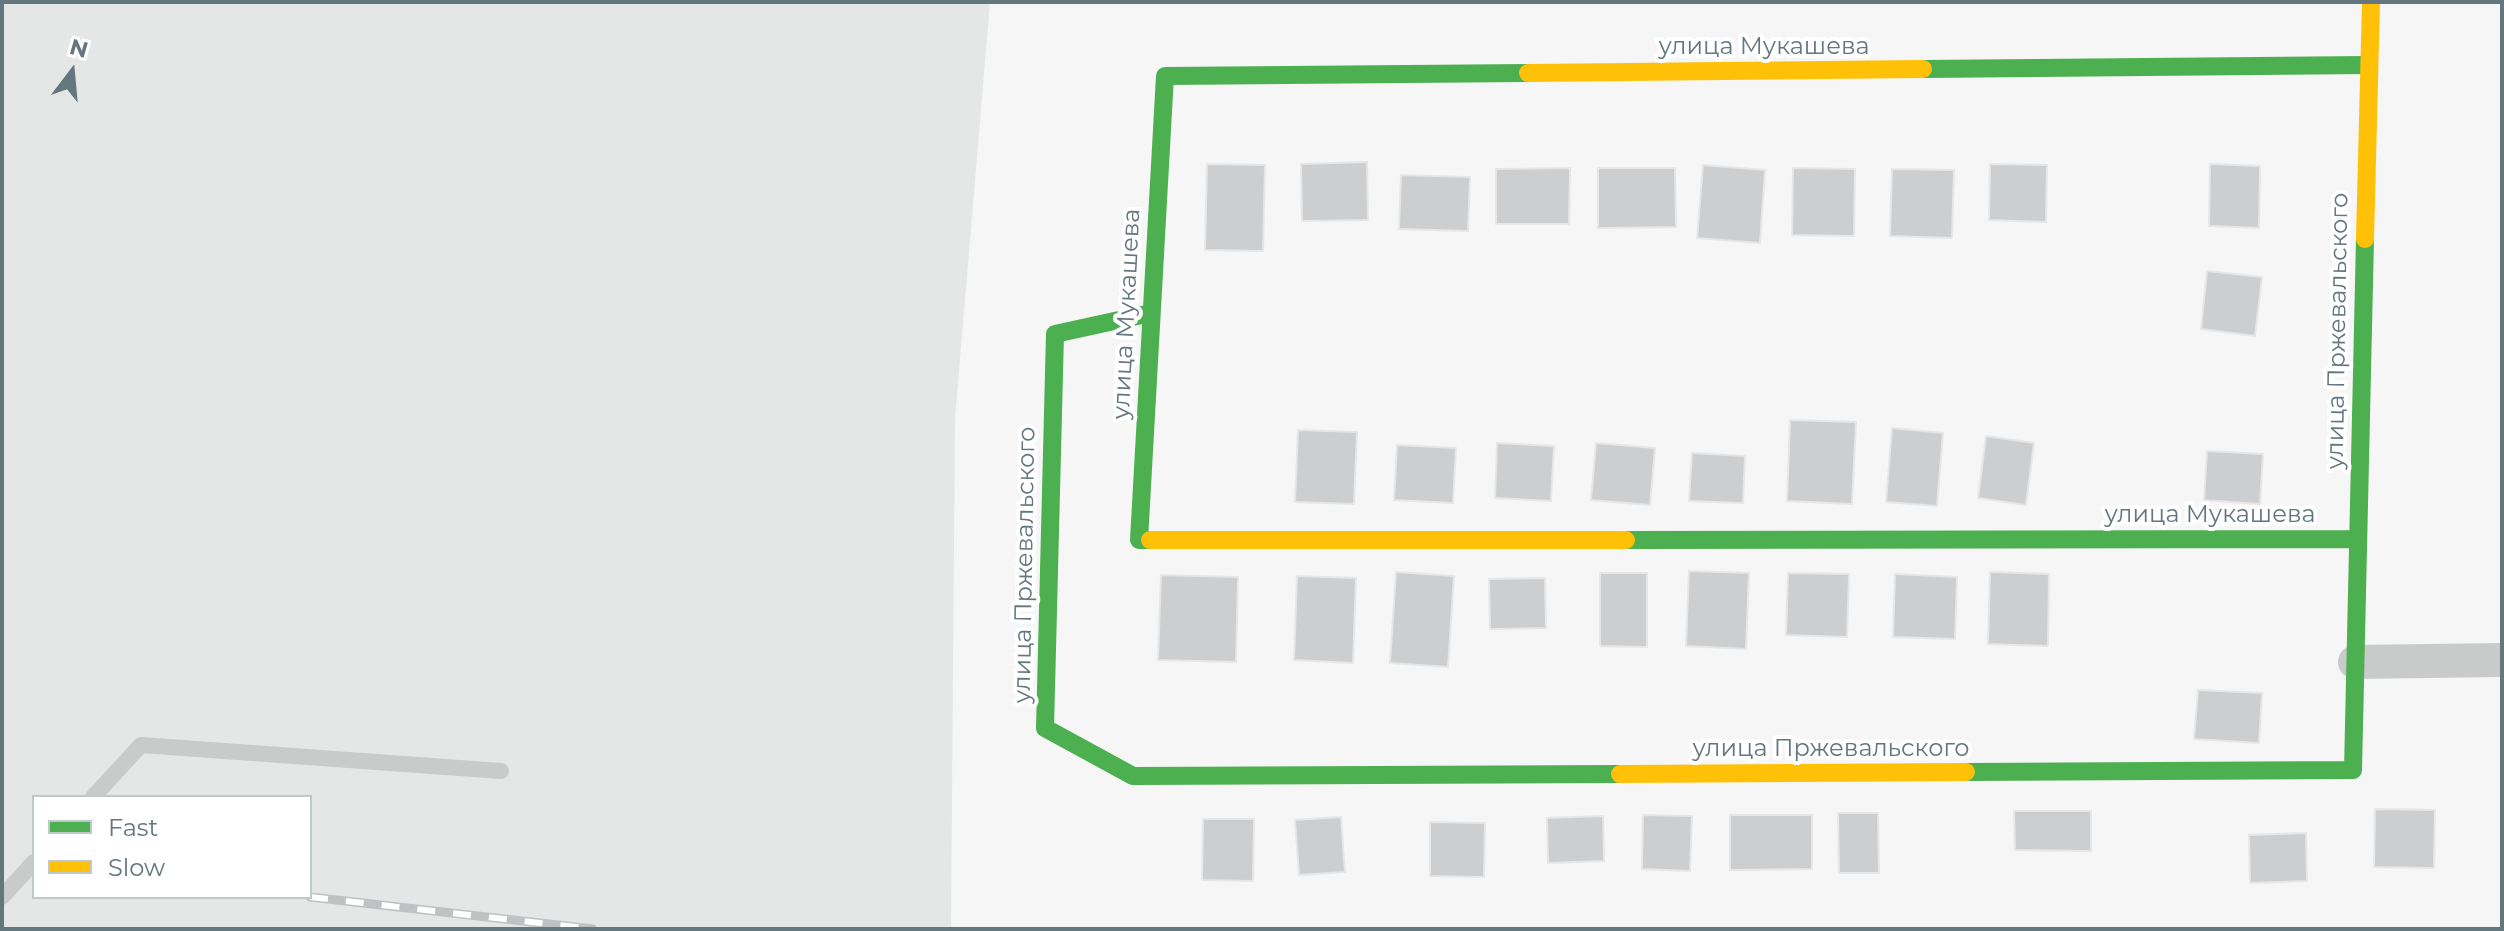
<!DOCTYPE html>
<meta charset="utf-8">
<style>
body{margin:0}
#map{position:relative;width:2504px;height:931px;overflow:hidden;background:#f6f6f6;font-family:Montserrat,sans-serif}
canvas{display:block}
.frame{position:absolute;inset:0;border:4px solid #64767e;pointer-events:none}
.legend{position:absolute;left:32px;top:795px;width:280px;height:104px;box-sizing:border-box;background:#fff;border:2px solid #c1c8cb;margin:0;padding:10px 14px;list-style:none;font-size:24px;color:#64767e}
.legend li{display:flex;align-items:center;gap:16px;height:40px}
.legend b{width:40px;border:2px solid #c1c8cb}
.north{position:absolute;left:32px;top:32px;width:80px;height:80px;-webkit-text-stroke:6px #fff;paint-order:stroke;rotate:16deg;font-size:22px;font-weight:700;line-height:32px;text-align:center;color:#64767e}
.north::after{content:'';display:block;margin:auto;width:28px;height:36px;background:#64767e;clip-path:polygon(50% 0,100% 100%,50% 72%,0 100%)}
</style>
<div id="map">
<canvas width="2504" height="931"></canvas>
<div class="frame"></div>
<ul class="legend">
<li><b style="height:10px;background:#4caf50"></b>Fast</li>
<li><b style="height:10px;background:#ffc107"></b>Slow</li>
</ul>
<div class="north">N</div>
</div>
<script>
const ctx = document.querySelector('canvas').getContext('2d');
ctx.lineJoin = 'round';
function fill(path, color) {
  ctx.fillStyle = color;
  ctx.fill(path, 'evenodd');
}
function poly(rows) {
  const path = new Path2D();
  for (const r of rows) {
    path.moveTo(r[0], r[1]);
    for (let i = 2; i < r.length; i += 2) path.lineTo(r[i], r[i + 1]);
  }
  return path;
}
function stroke(path, color, width, dash) {
  ctx.strokeStyle = color;
  ctx.lineWidth = width;
  ctx.lineCap = dash ? 'butt' : 'round';
  ctx.setLineDash(dash || []);
  ctx.stroke(path);
}
function drawText(font, color, halo, rows, align = 'center') {
  ctx.font = font + ' Montserrat,sans-serif';
  ctx.lineWidth = 8;
  ctx.setLineDash([]);
  ctx.textBaseline = 'middle';
  ctx.strokeStyle = halo;
  ctx.fillStyle = color;
  for (const [text, x, y, turn = 0] of rows) {
    ctx.save();
    ctx.translate(x, y);
    ctx.rotate((+turn || 0) * Math.PI / 180);
    ctx.textAlign = isNaN(turn) ? turn : align;
    if (halo) ctx.strokeText(text, 0, 0);
    ctx.fillText(text, 0, 0);
    ctx.restore();
  }
}
fill(poly([
 [2,2,990,2,955,419,951,929,2,929],
 [34,797,310,797,310,897,34,897]
]), '#e5e7e6');
const building = poly([
 [1367,162,1368,220,1302,221,1301,164,1367,162],
 [1207,164,1265,165,1263,251,1205,250,1207,164],
 [1990,164,2047,165,2046,222,1989,220,1990,164],
 [2210,164,2260,166,2259,228,2209,226,2210,164],
 [1703,165,1765,170,1760,243,1697,238,1703,165],
 [1570,168,1569,224,1496,224,1496,169,1570,168],
 [1598,168,1675,168,1676,227,1598,228,1598,168],
 [1793,168,1855,169,1854,236,1792,235,1793,168],
 [1892,169,1954,170,1952,238,1890,236,1892,169],
 [1401,175,1470,177,1468,231,1399,229,1401,175],
 [2207,271,2262,277,2255,336,2201,329,2207,271],
 [1790,420,1856,422,1852,504,1787,501,1790,420],
 [1892,428,1943,433,1937,506,1886,502,1892,428],
 [1298,430,1357,432,1354,504,1295,502,1298,430],
 [1986,436,2034,443,2026,505,1978,498,1986,436],
 [1497,443,1554,446,1551,501,1495,498,1497,443],
 [1596,443,1655,448,1650,505,1591,500,1596,443],
 [1397,445,1456,448,1453,503,1394,500,1397,445],
 [2207,451,2263,454,2260,504,2204,500,2207,451],
 [1692,453,1745,456,1743,503,1689,501,1692,453],
 [1689,571,1749,573,1746,649,1686,646,1689,571],
 [1396,572,1454,576,1448,667,1390,663,1396,572],
 [1990,572,2049,574,2048,646,1988,644,1990,572],
 [1600,573,1647,573,1647,647,1600,646,1600,573],
 [1788,573,1849,574,1847,637,1786,635,1788,573],
 [1895,574,1957,577,1955,639,1893,637,1895,574],
 [1161,575,1238,577,1236,662,1158,660,1161,575],
 [1297,576,1356,578,1353,663,1294,660,1297,576],
 [1545,578,1546,628,1490,629,1489,579,1545,578],
 [2198,690,2262,693,2259,743,2194,739,2198,690],
 [2375,809,2435,810,2434,868,2374,867,2375,809],
 [2014,811,2091,811,2091,851,2015,850,2014,811],
 [1838,813,1878,813,1879,873,1839,873,1838,813],
 [1643,815,1692,816,1690,871,1642,869,1643,815],
 [1730,815,1812,815,1812,869,1730,870,1730,815],
 [1603,816,1604,861,1548,863,1547,818,1603,816],
 [1341,817,1345,872,1299,875,1295,820,1341,817],
 [1203,819,1254,819,1253,881,1202,880,1203,819],
 [1430,822,1485,823,1484,877,1430,876,1430,822],
 [2306,833,2307,881,2250,883,2249,835,2306,833]
]);
fill(building, '#cdcecf');
stroke(building, '#e6e6e6', 2);
stroke(poly([
 [93,797,141,745,501,771],
 [2,897,34,862]
]), '#c9cbcb', 16);
stroke(poly([
 [2355,662,2502,660]
]), '#c9cbcb', 34);
stroke(poly([
 [1923,69,2368,65],
 [1151,313,1055,334,1045,728,1133,776,1620,774],
 [1150,540,1139,540,1165,76,1528,73],
 [1626,540,2358,539],
 [1966,772,2353,770,2365,239]
]), '#4caf50', 18);
stroke(poly([
 [1528,73,1923,69],
 [2365,239,2371,2],
 [1150,540,1626,540],
 [1620,774,1966,772]
]), '#ffc107', 18);
const rail = poly([
 [310,897,593,929]
]);
stroke(rail, '#bfc1c2', 9);
stroke(rail, '#fff', 6, [18]);
drawText('24px', '#64767e', '#fff', [
 ["улица Мукашева",1764,47],
 ["улица Мукашева",1127,314,-87],
 ["улица Пржевальского",2338,331,-89],
 ["улица Мукашева",2210,515],
 ["улица Пржевальского",1025,565,-89],
 ["улица Пржевальского",1831,749]
]);
</script>
